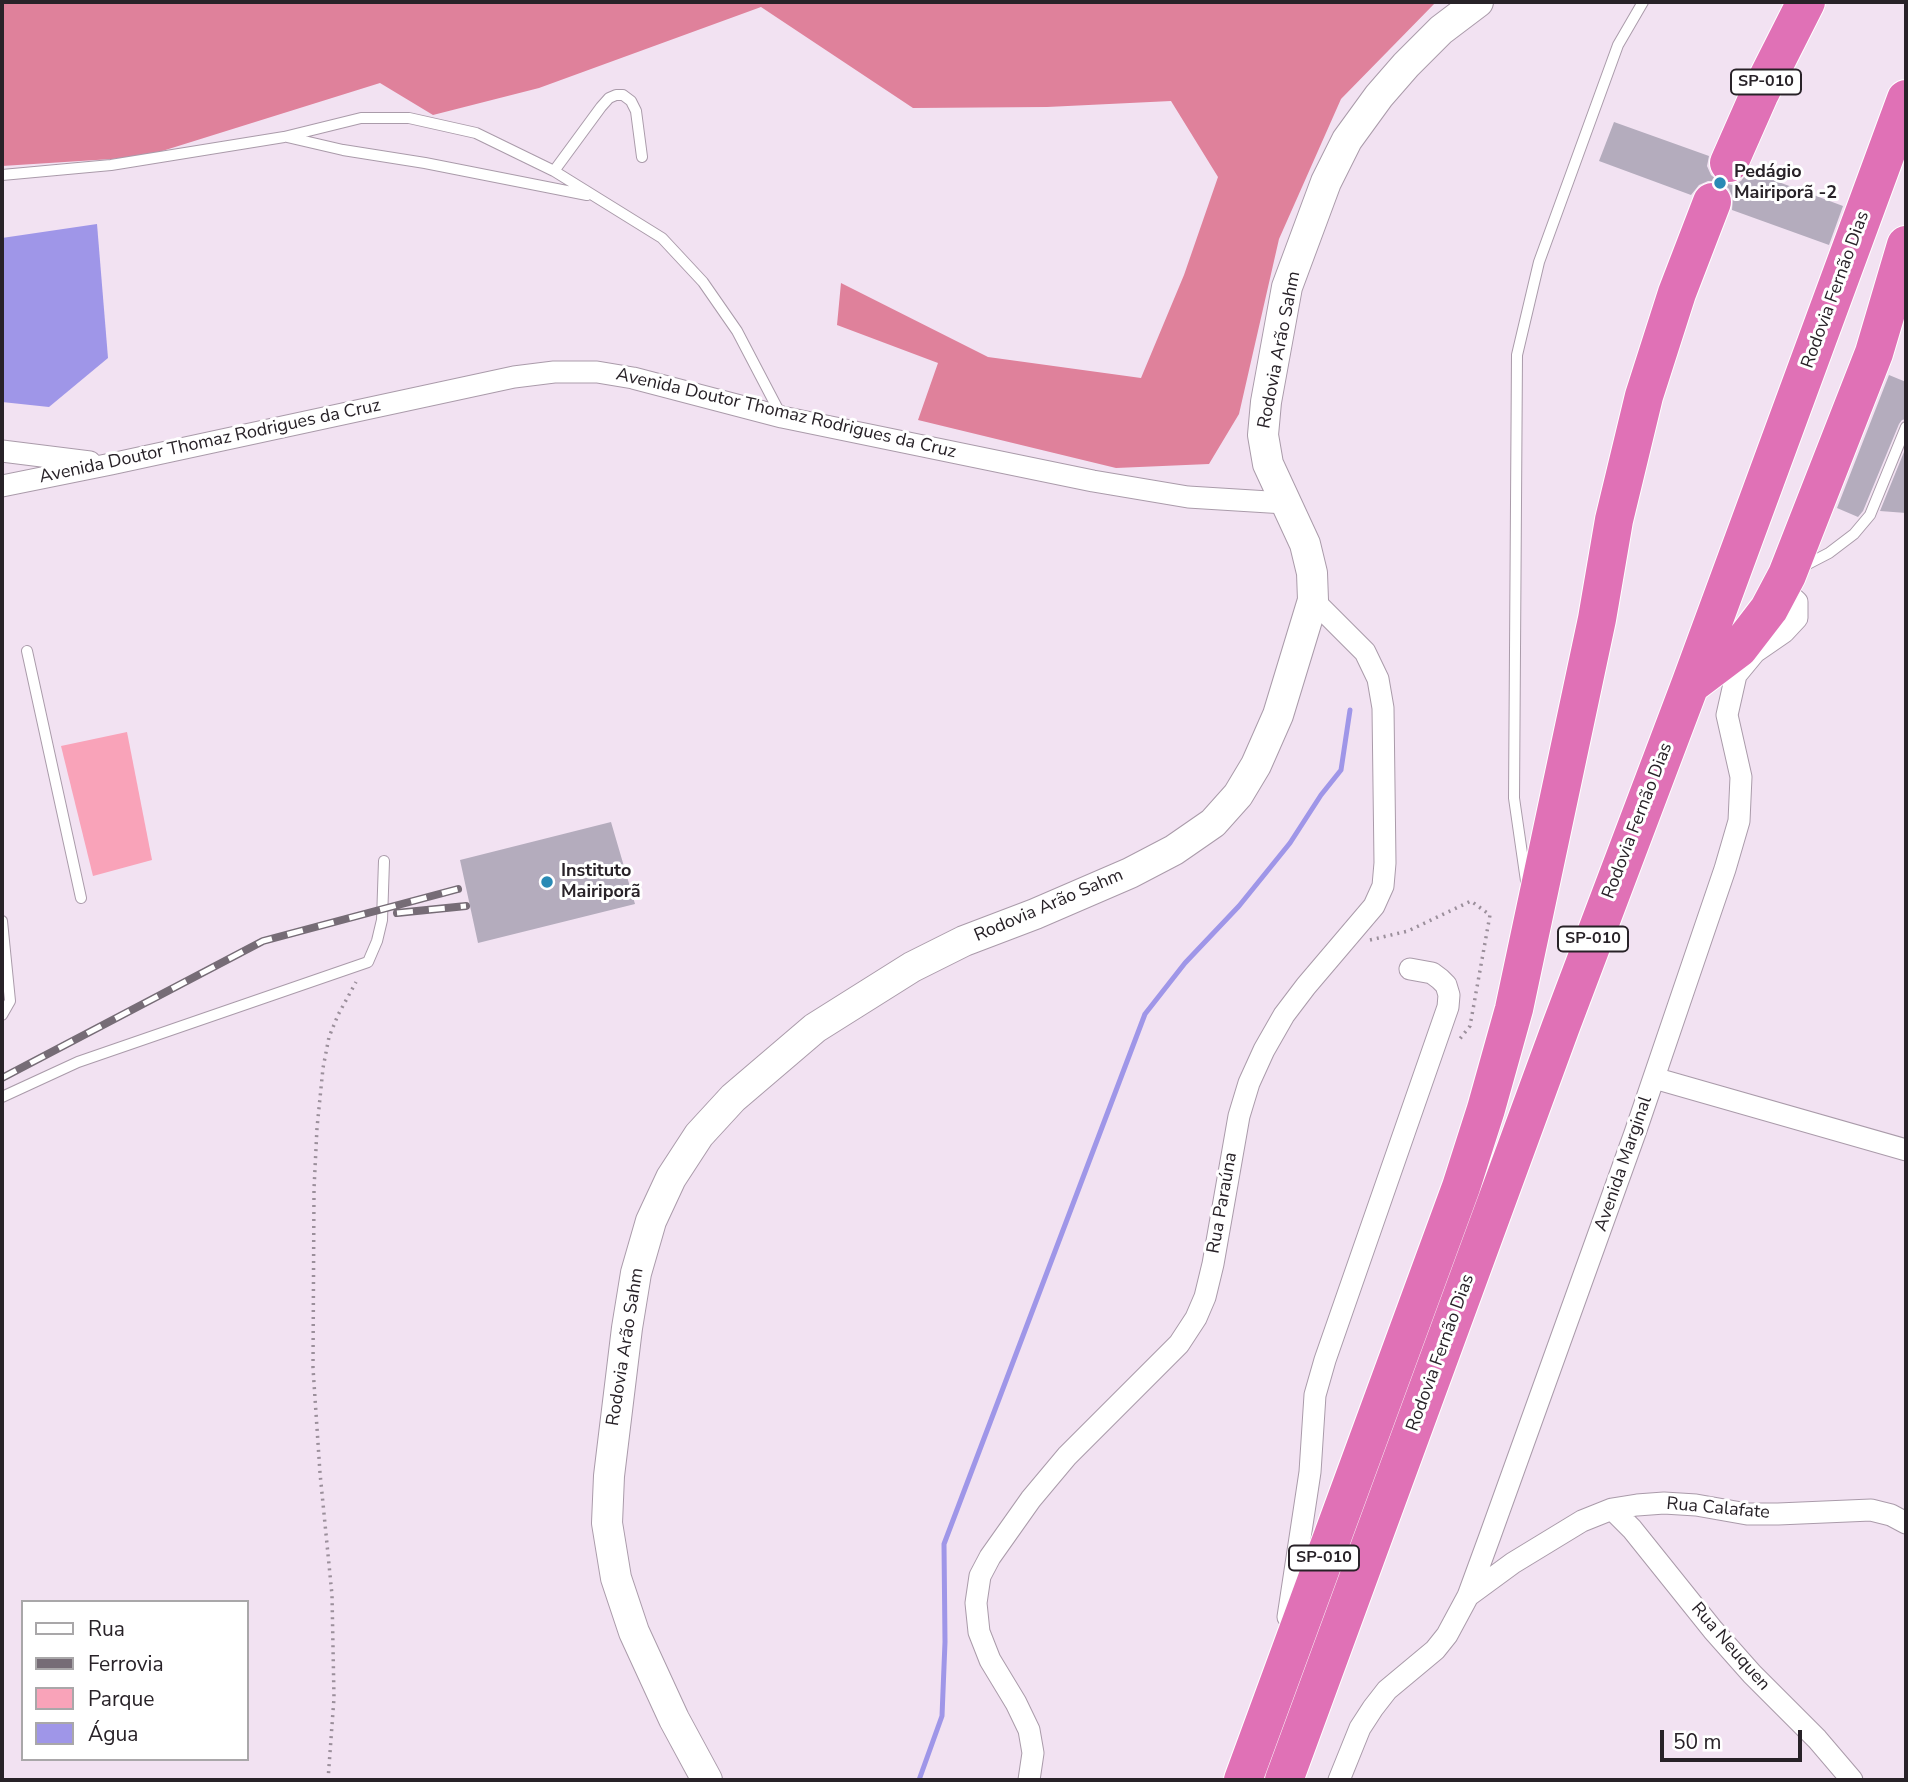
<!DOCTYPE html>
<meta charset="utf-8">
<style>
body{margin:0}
#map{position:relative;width:1908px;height:1782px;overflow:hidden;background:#f2e2f2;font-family:"Nunito Sans",sans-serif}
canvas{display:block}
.frame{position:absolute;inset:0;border:4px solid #282228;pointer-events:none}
.legend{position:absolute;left:21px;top:1600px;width:228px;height:161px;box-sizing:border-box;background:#fff;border:2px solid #a9a7a9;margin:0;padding:9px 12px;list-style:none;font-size:21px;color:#282228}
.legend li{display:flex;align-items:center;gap:14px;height:35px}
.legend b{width:35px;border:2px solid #a9a7a9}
.scale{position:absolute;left:1660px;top:1730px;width:142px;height:32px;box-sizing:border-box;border:4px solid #282228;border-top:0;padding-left:9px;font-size:21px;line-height:24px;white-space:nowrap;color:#282228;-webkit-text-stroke:5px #fff;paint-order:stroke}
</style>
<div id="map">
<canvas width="1908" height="1782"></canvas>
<div class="frame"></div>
<ul class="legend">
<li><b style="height:9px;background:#fff"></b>Rua</li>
<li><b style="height:9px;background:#766c76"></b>Ferrovia</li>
<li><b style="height:19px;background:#f9a3b9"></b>Parque</li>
<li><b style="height:19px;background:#9f96e8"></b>Água</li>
</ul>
<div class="scale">50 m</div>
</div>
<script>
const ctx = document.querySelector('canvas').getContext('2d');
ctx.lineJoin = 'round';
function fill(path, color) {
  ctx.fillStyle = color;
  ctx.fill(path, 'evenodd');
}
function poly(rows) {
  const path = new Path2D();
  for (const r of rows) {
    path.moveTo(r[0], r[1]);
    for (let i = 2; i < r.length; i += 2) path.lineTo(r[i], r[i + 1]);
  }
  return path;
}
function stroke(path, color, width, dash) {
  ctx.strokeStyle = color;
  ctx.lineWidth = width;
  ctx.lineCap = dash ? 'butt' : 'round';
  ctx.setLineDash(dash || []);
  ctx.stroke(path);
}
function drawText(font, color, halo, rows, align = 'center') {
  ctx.font = font + ' "Nunito Sans",sans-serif';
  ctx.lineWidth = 6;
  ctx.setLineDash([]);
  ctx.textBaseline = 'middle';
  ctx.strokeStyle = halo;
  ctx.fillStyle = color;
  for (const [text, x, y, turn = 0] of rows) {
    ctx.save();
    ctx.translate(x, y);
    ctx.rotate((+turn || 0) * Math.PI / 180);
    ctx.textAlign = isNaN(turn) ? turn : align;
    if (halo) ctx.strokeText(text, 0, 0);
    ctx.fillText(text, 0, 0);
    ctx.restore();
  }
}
fill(poly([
 [127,732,152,860,93,876,61,746]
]), '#f9a3b9');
fill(poly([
 [2,2,1436,2,1341,99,1279,239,1239,414,1209,464,1116,468,918,420,938,363,837,325,841,283,988,357,1141,378,1184,275,1218,177,1171,101,1047,107,913,108,761,7,539,88,433,115,380,83,143,157,2,166]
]), '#df819b');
fill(poly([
 [97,224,108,358,49,407,2,402,2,238]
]), '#9f96e8');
stroke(poly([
 [919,1780,942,1716,945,1642,944,1544,1145,1014,1185,963,1239,906,1290,843,1321,795,1341,770,1350,710]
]), '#9f96e8', 5);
fill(poly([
 [1614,122,1709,156,1707,166,1711,175,1718,181,1708,181,1699,185,1691,195,1599,161],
 [1749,171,1843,206,1829,245,1732,210,1733,198,1729,189,1723,183,1732,185,1741,181],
 [1889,375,1906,382,1906,419,1902,420,1899,424,1863,511,1858,517,1837,508],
 [1906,447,1906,513,1880,511],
 [611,822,635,904,478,943,460,860]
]), '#b4acbd');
const lane = poly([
 [287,137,343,150,425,163,587,195],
 [554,171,601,107,609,98,616,95,623,95,631,101,636,111,642,157],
 [2,175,111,165,284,137,361,118,409,118,476,133,554,171,662,238,703,282,737,331,782,417],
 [1802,567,1829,553,1854,534,1870,515,1906,427],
 [27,651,81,898],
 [1526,881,1514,798,1517,355,1539,262,1618,45,1643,2],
 [2,921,10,1001,2,1015],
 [2,1097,78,1062,368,962,377,941,382,920,384,861]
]);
const street = poly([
 [2,451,90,462],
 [2,486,111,464,514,377,554,372,597,372,633,378,782,417,1093,481,1188,497,1285,503],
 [1654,1078,1906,1150],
 [1612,1509,1632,1529,1713,1630,1752,1674,1817,1739,1852,1780],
 [1468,1596,1513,1563,1582,1521,1612,1509,1637,1505,1664,1503,1696,1505,1747,1514,1778,1514,1871,1510,1891,1515,1906,1523],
 [1288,1617,1310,1472,1315,1395,1325,1360,1448,1007,1449,995,1446,985,1440,979,1432,973,1410,969],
 [1029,1780,1033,1753,1029,1730,1016,1703,990,1660,979,1632,976,1603,980,1576,990,1557,1031,1499,1067,1456,1179,1344,1196,1318,1205,1297,1213,1264,1239,1116,1249,1083,1264,1050,1284,1015,1306,986,1374,906,1383,886,1385,863,1383,708,1378,679,1365,652,1313,600],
 [1339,1780,1360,1728,1373,1708,1387,1690,1435,1650,1447,1635,1468,1596,1490,1536,1635,1133,1725,869,1739,821,1741,777,1727,715,1736,675,1755,652,1784,632,1797,618,1797,602,1781,587]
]);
const secondary = poly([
 [707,1780,674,1719,634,1632,616,1578,607,1523,609,1476,627,1328,636,1273,651,1221,671,1178,699,1135,733,1098,815,1028,912,967,964,941,1035,914,1130,873,1174,850,1213,823,1238,795,1256,765,1278,715,1313,600,1312,573,1305,544,1268,464,1263,435,1266,402,1287,287,1326,182,1347,140,1379,96,1406,65,1441,30,1478,2]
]);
const highway = poly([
 [1729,163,1759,95,1806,2],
 [1690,685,1739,648,1769,609,1787,575,1874,353,1906,245],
 [1243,1780,1461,1187,1486,1109,1514,1009,1597,619,1614,520,1644,396,1677,293,1712,202],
 [1284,1780,1561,1026,1690,685,1906,99]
]);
stroke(lane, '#aa9baa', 12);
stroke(street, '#aa9baa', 23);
stroke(secondary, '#aa9baa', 32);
stroke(highway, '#fff', 40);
stroke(poly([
 [1370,940,1408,931,1471,901,1490,915,1470,1026,1459,1040],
 [328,1780,334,1698,332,1595,320,1473,313,1368,314,1189,317,1128,323,1068,329,1037,338,1015,356,982]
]), '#9b8f9b', 3.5, [2, 5]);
stroke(lane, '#fff', 10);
stroke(street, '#fff', 21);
stroke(secondary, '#fff', 30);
stroke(highway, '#e071b6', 38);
const rail = poly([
 [397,913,466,906],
 [2,1078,263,941,458,889]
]);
stroke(rail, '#766c76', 8);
stroke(rail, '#fff', 5, [16]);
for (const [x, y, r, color] of [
 [1720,183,7,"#298ab5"],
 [547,882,7,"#298ab5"]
]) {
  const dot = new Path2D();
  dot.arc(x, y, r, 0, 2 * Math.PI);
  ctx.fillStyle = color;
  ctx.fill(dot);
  stroke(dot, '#fff', 2.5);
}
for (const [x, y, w] of [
 [1766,82,70],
 [1593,939,70],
 [1324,1558,70]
]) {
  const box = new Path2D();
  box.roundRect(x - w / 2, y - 12.5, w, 25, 5);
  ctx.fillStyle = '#fff';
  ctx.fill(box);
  stroke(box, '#282228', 2);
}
drawText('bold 16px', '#282228', null, [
 ["SP-010",1766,82],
 ["SP-010",1593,939],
 ["SP-010",1324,1558]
]);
drawText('bold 18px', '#282228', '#fff', [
 ["Pedágio",1734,173],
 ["Mairiporã -2",1734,194],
 ["Instituto",561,872],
 ["Mairiporã",561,893]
], 'left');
drawText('18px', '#282228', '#fff', [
 ["Rodovia Fernão Dias",1836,290,-70],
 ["Rodovia Arão Sahm",1280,350,-79],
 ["Avenida Doutor Thomaz Rodrigues da Cruz",786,414,13],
 ["Avenida Doutor Thomaz Rodrigues da Cruz",210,442,-12],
 ["Rodovia Fernão Dias",1638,821,-69],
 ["Rodovia Arão Sahm",1049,906,-23],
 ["Avenida Marginal",1624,1164,-71],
 ["Rua Paraúna",1223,1203,-80],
 ["Rodovia Arão Sahm",626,1347,-81],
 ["Rodovia Fernão Dias",1441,1353,-70],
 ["Rua Calafate",1718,1509,5],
 ["Rua Neuquen",1730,1647,49]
]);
</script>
